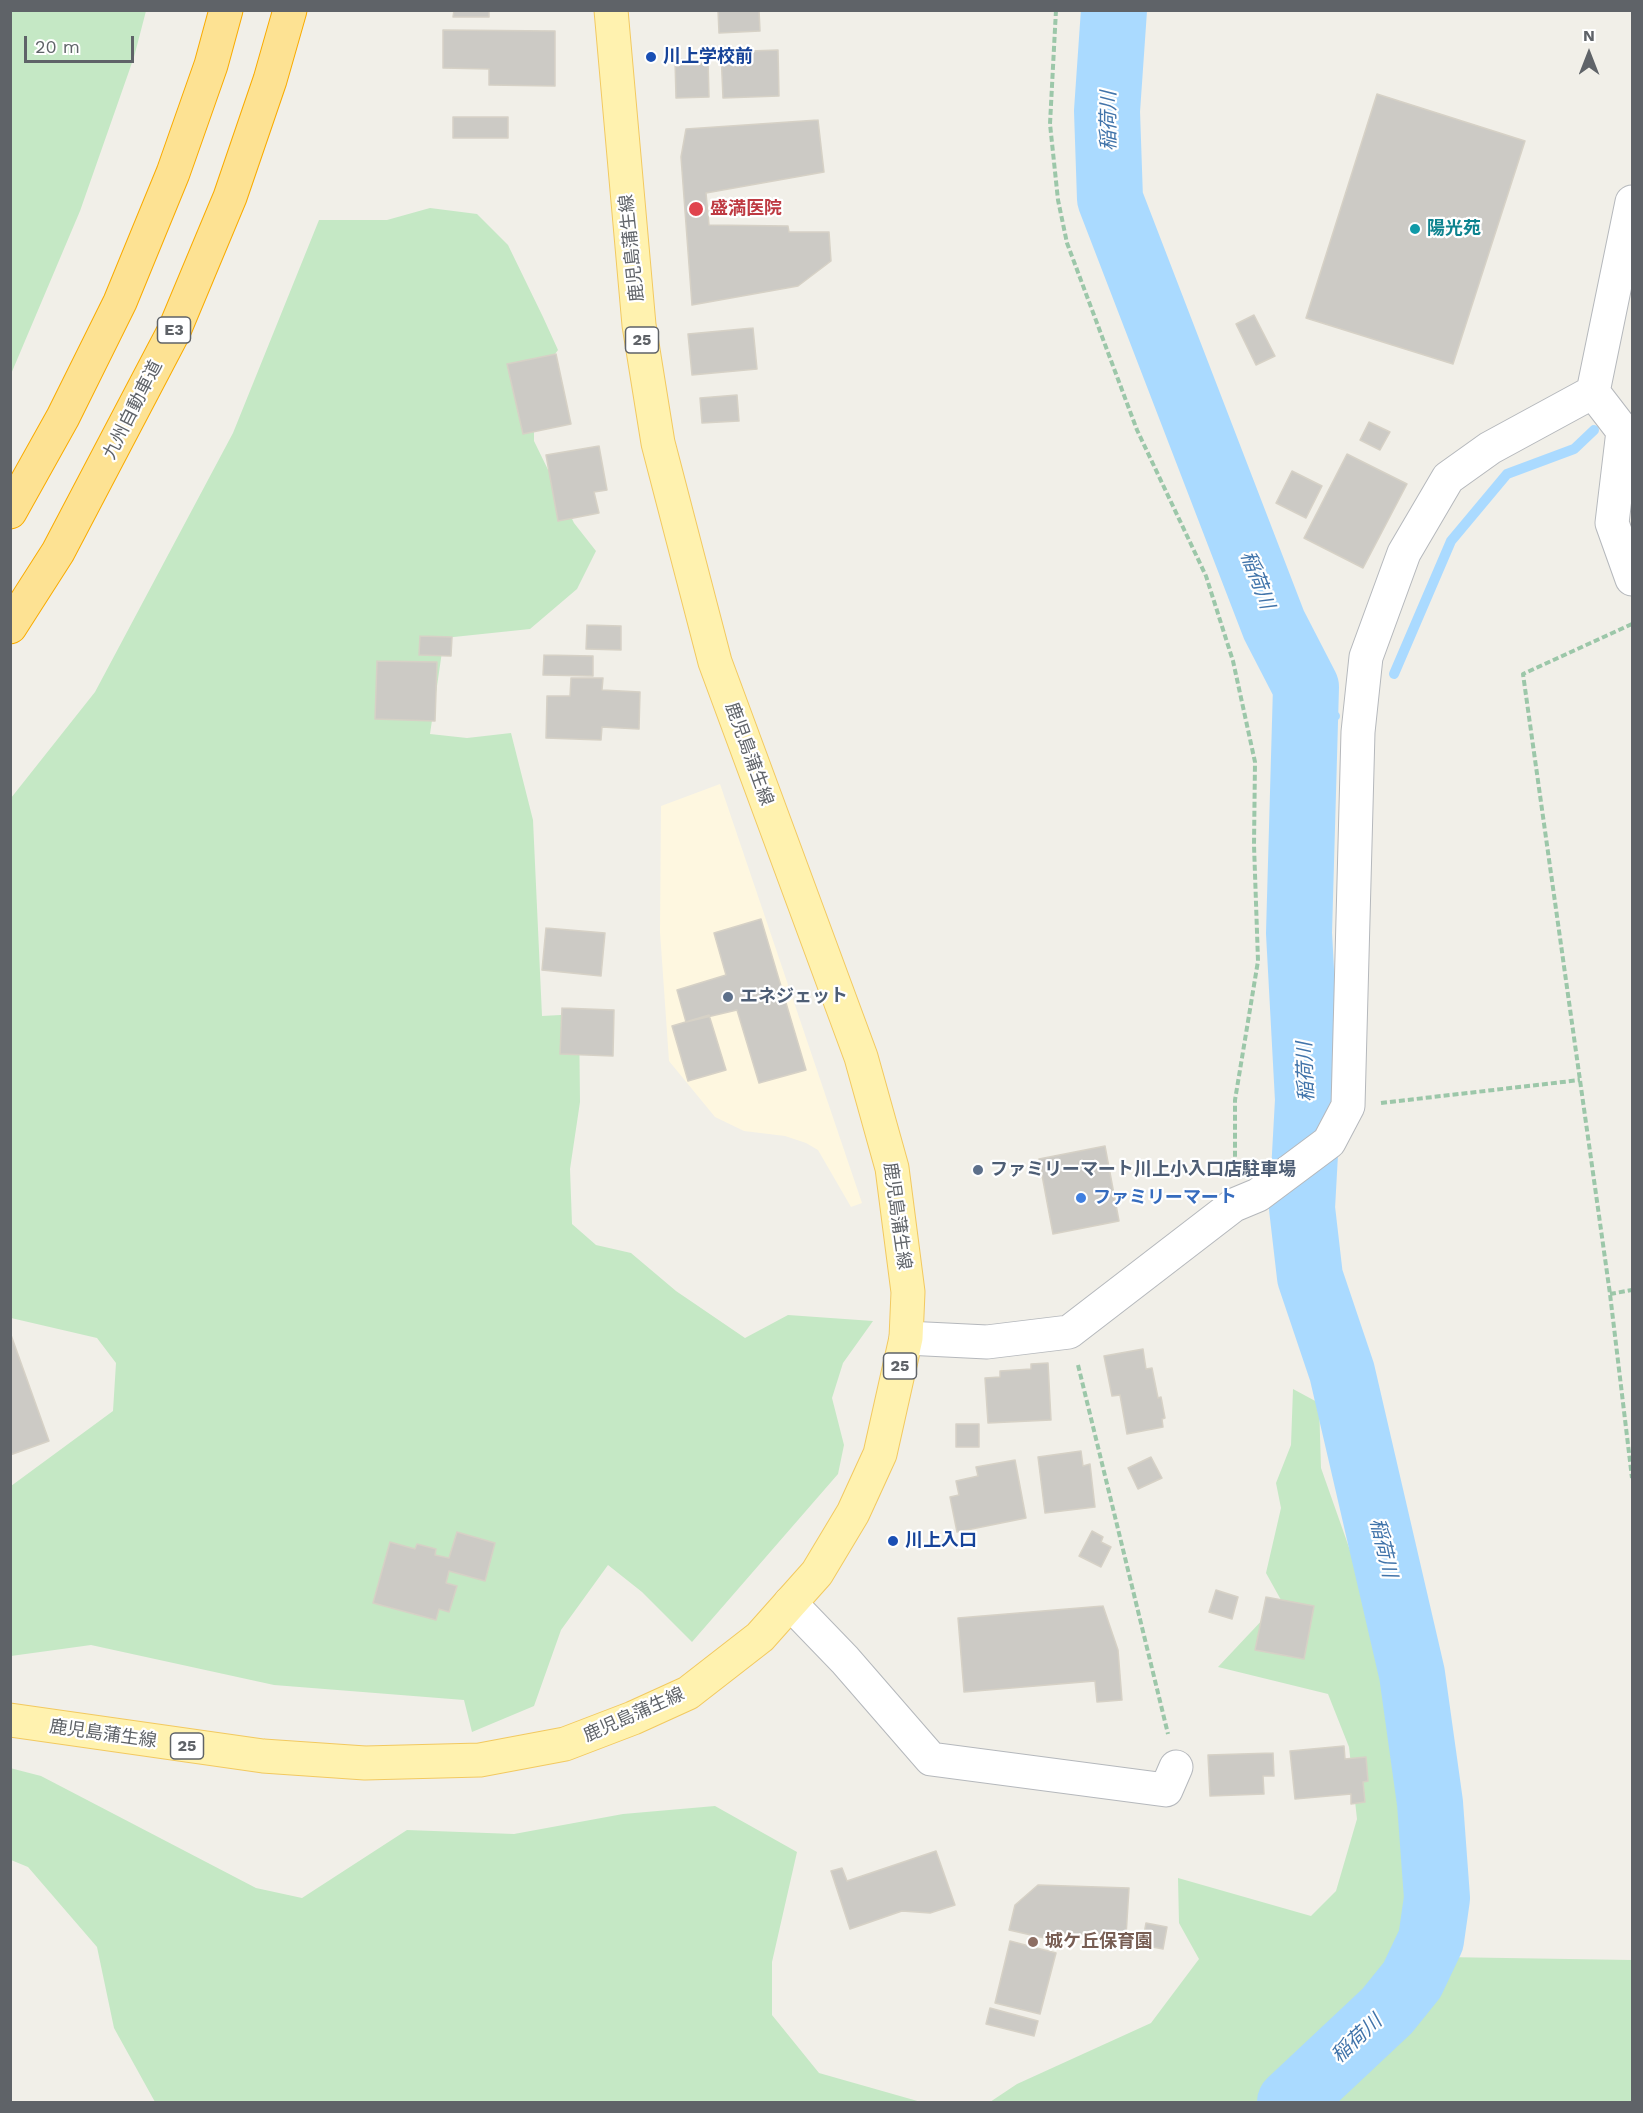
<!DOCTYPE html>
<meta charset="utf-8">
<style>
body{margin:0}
#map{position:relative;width:1643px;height:2113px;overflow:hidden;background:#f1efe8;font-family:"Work Sans",sans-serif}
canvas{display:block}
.frame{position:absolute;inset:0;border:12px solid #5f6368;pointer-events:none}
.north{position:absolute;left:1559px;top:24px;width:60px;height:60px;-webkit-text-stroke:4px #fff;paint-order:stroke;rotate:0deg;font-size:16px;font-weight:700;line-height:24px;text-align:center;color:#5f6368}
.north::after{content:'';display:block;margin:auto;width:21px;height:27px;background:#5f6368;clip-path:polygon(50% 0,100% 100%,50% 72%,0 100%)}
.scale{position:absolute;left:24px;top:36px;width:110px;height:27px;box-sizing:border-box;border:3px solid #5f6368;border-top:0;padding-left:8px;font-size:18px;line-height:21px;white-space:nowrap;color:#5f6368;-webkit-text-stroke:4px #fff;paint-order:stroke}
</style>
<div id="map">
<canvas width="1643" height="2113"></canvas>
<div class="frame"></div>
<div class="north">N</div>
<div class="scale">20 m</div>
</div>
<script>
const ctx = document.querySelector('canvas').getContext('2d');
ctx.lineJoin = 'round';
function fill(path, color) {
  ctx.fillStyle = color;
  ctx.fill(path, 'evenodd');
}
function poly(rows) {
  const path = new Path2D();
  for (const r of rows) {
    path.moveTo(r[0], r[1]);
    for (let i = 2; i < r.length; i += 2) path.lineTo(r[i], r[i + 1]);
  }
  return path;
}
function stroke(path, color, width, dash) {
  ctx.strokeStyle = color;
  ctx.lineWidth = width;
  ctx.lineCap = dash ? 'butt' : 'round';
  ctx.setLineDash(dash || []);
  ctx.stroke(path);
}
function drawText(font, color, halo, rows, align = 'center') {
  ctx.font = font + ' "Work Sans","Noto Sans JP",sans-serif';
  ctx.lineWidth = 4.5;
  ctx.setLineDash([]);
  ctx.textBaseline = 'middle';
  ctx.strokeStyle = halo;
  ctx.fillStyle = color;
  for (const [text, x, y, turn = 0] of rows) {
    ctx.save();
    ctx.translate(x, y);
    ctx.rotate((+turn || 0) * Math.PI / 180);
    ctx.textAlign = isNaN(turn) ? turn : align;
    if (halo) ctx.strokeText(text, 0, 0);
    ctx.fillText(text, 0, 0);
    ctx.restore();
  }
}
fill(poly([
 [720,784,862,1203,851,1207,818,1150,806,1143,785,1136,744,1131,715,1117,669,1061,660,932,661,806]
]), '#fef7e0');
fill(poly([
 [11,10,146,11,134,57,80,211,11,374],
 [430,208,477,214,508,245,543,317,558,350,534,382,534,441,574,523,596,551,577,589,530,629,444,638,430,734,467,738,511,733,533,820,542,1016,579,1014,580,1102,570,1169,572,1224,596,1245,631,1253,676,1291,745,1338,788,1315,873,1321,843,1363,832,1398,844,1445,838,1474,692,1642,642,1592,608,1565,561,1630,534,1706,472,1732,464,1700,274,1685,91,1645,11,1656,11,1486,113,1411,116,1363,97,1338,11,1318,11,798,95,692,233,433,319,220,387,220],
 [1293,1389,1319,1403,1321,1468,1352,1556,1430,1651,1455,1806,1457,1921,1443,1957,1632,1960,1632,2102,990,2102,1017,2084,1151,2023,1199,1959,1179,1923,1178,1878,1311,1916,1336,1891,1357,1819,1349,1747,1328,1694,1218,1667,1281,1600,1266,1573,1281,1508,1276,1483,1291,1445],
 [10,1768,41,1776,256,1888,302,1898,407,1830,514,1834,623,1814,715,1806,797,1852,772,1962,772,2015,819,2073,921,2102,155,2102,114,2028,97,1947,28,1867,11,1860]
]), '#c5e8c5');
stroke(poly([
 [1394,674,1451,541,1507,474,1574,449,1594,430],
 [1306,736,1335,716]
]), '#aadaff', 10);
stroke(poly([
 [1114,10,1107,111,1110,199,1274,625,1306,687,1299,933,1308,1100,1302,1208,1310,1277,1342,1372,1412,1674,1430,1803,1437,1898,1431,1940,1412,1980,1387,2011,1290,2102]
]), '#aadaff', 66);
const building = poly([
 [454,10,489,10,489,17,453,17,454,10],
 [718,10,759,10,760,31,719,33,718,10],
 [443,30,555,31,555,86,489,85,489,69,443,68,443,30],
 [778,50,779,96,723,98,721,52,778,50],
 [675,59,708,59,709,97,676,98,675,59],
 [1377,94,1525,141,1453,364,1306,318,1377,94],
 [453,117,508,117,508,138,453,138,453,117],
 [818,120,824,172,706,193,709,225,788,226,789,232,829,232,831,261,798,286,692,305,681,157,686,129,818,120],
 [1254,315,1275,356,1256,365,1236,324,1254,315],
 [753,328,757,369,692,375,688,334,753,328],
 [556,354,571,424,523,434,507,364,556,354],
 [737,395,739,421,702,423,700,398,737,395],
 [1369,422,1390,432,1380,450,1360,440,1369,422],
 [599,446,607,490,594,492,599,513,558,521,546,455,599,446],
 [1347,454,1407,484,1363,568,1304,538,1347,454],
 [1292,471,1322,486,1306,518,1276,503,1292,471],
 [587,625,621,626,621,650,586,649,587,625],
 [420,636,452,637,451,656,419,655,420,636],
 [544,655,593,656,593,676,543,675,544,655],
 [377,661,437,662,435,721,375,719,377,661],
 [571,678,603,678,602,690,640,692,639,729,602,727,601,740,546,738,547,696,570,696,571,678],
 [761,919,806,1070,759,1083,737,1010,686,1022,677,990,726,975,714,933,761,919],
 [546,928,605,933,601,976,542,970,546,928],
 [562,1008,614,1010,613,1056,560,1054,562,1008],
 [709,1015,726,1070,688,1081,672,1026,709,1015],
 [1105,1146,1119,1221,1053,1234,1039,1159,1105,1146],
 [11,1335,49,1441,10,1455,10,1335,11,1335],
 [1143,1349,1146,1369,1152,1368,1158,1398,1161,1397,1165,1418,1162,1419,1163,1427,1127,1434,1120,1395,1112,1396,1104,1356,1143,1349],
 [1048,1363,1051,1420,988,1423,985,1378,1000,1377,1000,1371,1031,1369,1031,1364,1048,1363],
 [956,1424,979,1424,979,1447,956,1447,956,1424],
 [1081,1451,1083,1466,1090,1464,1095,1507,1045,1513,1038,1457,1081,1451],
 [1151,1457,1162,1478,1138,1489,1128,1468,1151,1457],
 [1015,1460,1026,1518,957,1532,950,1497,959,1495,956,1481,978,1476,976,1467,1015,1460],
 [1092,1531,1103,1537,1101,1542,1111,1547,1101,1567,1079,1556,1092,1531],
 [457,1532,495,1543,485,1581,449,1571,446,1583,457,1586,449,1612,439,1609,436,1620,373,1603,390,1542,415,1549,417,1544,436,1549,435,1555,449,1558,457,1532],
 [1216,1590,1238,1597,1232,1619,1209,1612,1216,1590],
 [1266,1597,1314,1606,1304,1659,1255,1650,1266,1597],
 [1103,1606,1118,1650,1122,1700,1097,1702,1095,1681,964,1692,958,1618,1103,1606],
 [1344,1746,1345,1759,1366,1757,1368,1781,1363,1782,1365,1802,1351,1804,1351,1794,1295,1799,1290,1751,1344,1746],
 [1273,1753,1274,1776,1263,1776,1264,1794,1210,1796,1208,1755,1273,1753],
 [936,1851,955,1905,930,1913,902,1911,850,1929,831,1871,842,1868,847,1881,936,1851],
 [1038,1885,1129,1888,1126,1936,1064,1934,1062,1942,1009,1930,1015,1905,1038,1885],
 [1146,1923,1167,1927,1163,1949,1142,1945,1146,1923],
 [1010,1941,1056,1953,1040,2014,995,2003,1010,1941],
 [990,2008,1038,2021,1034,2036,986,2024,990,2008]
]);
fill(building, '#cccac5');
stroke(building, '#d6d1c6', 1.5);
const minor = poly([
 [1632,202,1593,392,1623,431,1612,523,1632,579],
 [906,1338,987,1342,1069,1332,1234,1205,1258,1195,1329,1142,1348,1106,1358,732,1366,657,1404,553,1448,478,1490,448,1593,392],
 [790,1603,845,1660,931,1759,1166,1790,1176,1767]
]);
const major = poly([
 [10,1720,263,1756,365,1763,480,1760,565,1744,633,1718,688,1693,760,1637,817,1573,853,1513,880,1454,906,1338,908,1292,892,1168,861,1057,715,662,658,443,639,325,611,10]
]);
const highway = poly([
 [10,512,63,417,120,302,173,173,211,65,226,10],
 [10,627,58,552,174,331,230,197,270,80,290,10]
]);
stroke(minor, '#b5b8bc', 35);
stroke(major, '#f2c960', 35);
stroke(highway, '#f9ab00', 35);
stroke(poly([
 [1056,10,1050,124,1058,200,1067,243,1137,430,1206,576,1233,661,1255,762,1254,845,1258,961,1235,1100,1235,1166],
 [1632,624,1523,674,1610,1294,1632,1478],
 [1381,1103,1580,1080],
 [1610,1294,1632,1290],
 [1078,1365,1168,1734]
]), '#9cc7a9', 4, [6, 3]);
stroke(minor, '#fff', 33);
stroke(major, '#fff2af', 33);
stroke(highway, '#fde293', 33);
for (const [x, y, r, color] of [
 [651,57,6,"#1a4fb4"],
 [696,209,8,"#e0444e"],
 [1415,229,6,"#0f9aa8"],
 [728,997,6,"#5c6f8a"],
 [978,1170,6,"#5c6f8a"],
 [1081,1198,6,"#3f7fe0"],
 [893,1541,6,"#1a4fb4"],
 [1033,1942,6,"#8d6e63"]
]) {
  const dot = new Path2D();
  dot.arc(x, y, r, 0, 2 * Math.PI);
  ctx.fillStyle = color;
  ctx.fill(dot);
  stroke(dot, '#fff', 2);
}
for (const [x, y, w] of [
 [174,330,33],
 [642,340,33],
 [900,1366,33],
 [187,1746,33]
]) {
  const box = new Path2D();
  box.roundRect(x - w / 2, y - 13, w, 26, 4.5);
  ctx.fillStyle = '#fff';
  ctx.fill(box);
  stroke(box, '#5f6368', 1.5);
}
drawText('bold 16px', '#5f6368', null, [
 ["E3",174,330],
 ["25",642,340],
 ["25",900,1366],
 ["25",187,1746]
]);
drawText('bold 18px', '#164399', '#fff', [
 ["川上学校前",663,57],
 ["川上入口",905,1541]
], 'left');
drawText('bold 18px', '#be3a42', '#fff', [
 ["盛満医院",710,209]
], 'left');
drawText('bold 18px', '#0d838f', '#fff', [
 ["陽光苑",1427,229]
], 'left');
drawText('18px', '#5f6368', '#fff', [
 ["鹿児島蒲生線",632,248,-96],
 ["九州自動車道",133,410,-63],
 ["鹿児島蒲生線",749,754,70],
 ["鹿児島蒲生線",897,1216,82],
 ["鹿児島蒲生線",634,1715,-24],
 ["鹿児島蒲生線",103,1734,8]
]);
drawText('bold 18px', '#4e5e75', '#fff', [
 ["エネジェット",740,997],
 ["ファミリーマート川上小入口店駐車場",990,1170]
], 'left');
drawText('bold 18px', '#366cbe', '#fff', [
 ["ファミリーマート",1093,1198]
], 'left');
drawText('bold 18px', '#785e54', '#fff', [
 ["城ケ丘保育園",1045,1942]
], 'left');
drawText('italic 20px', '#4174aa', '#fff', [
 ["稲荷川",1109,121,-90],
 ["稲荷川",1257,580,69],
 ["稲荷川",1306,1072,-92],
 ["稲荷川",1383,1548,77],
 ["稲荷川",1357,2039,-43]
]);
</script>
